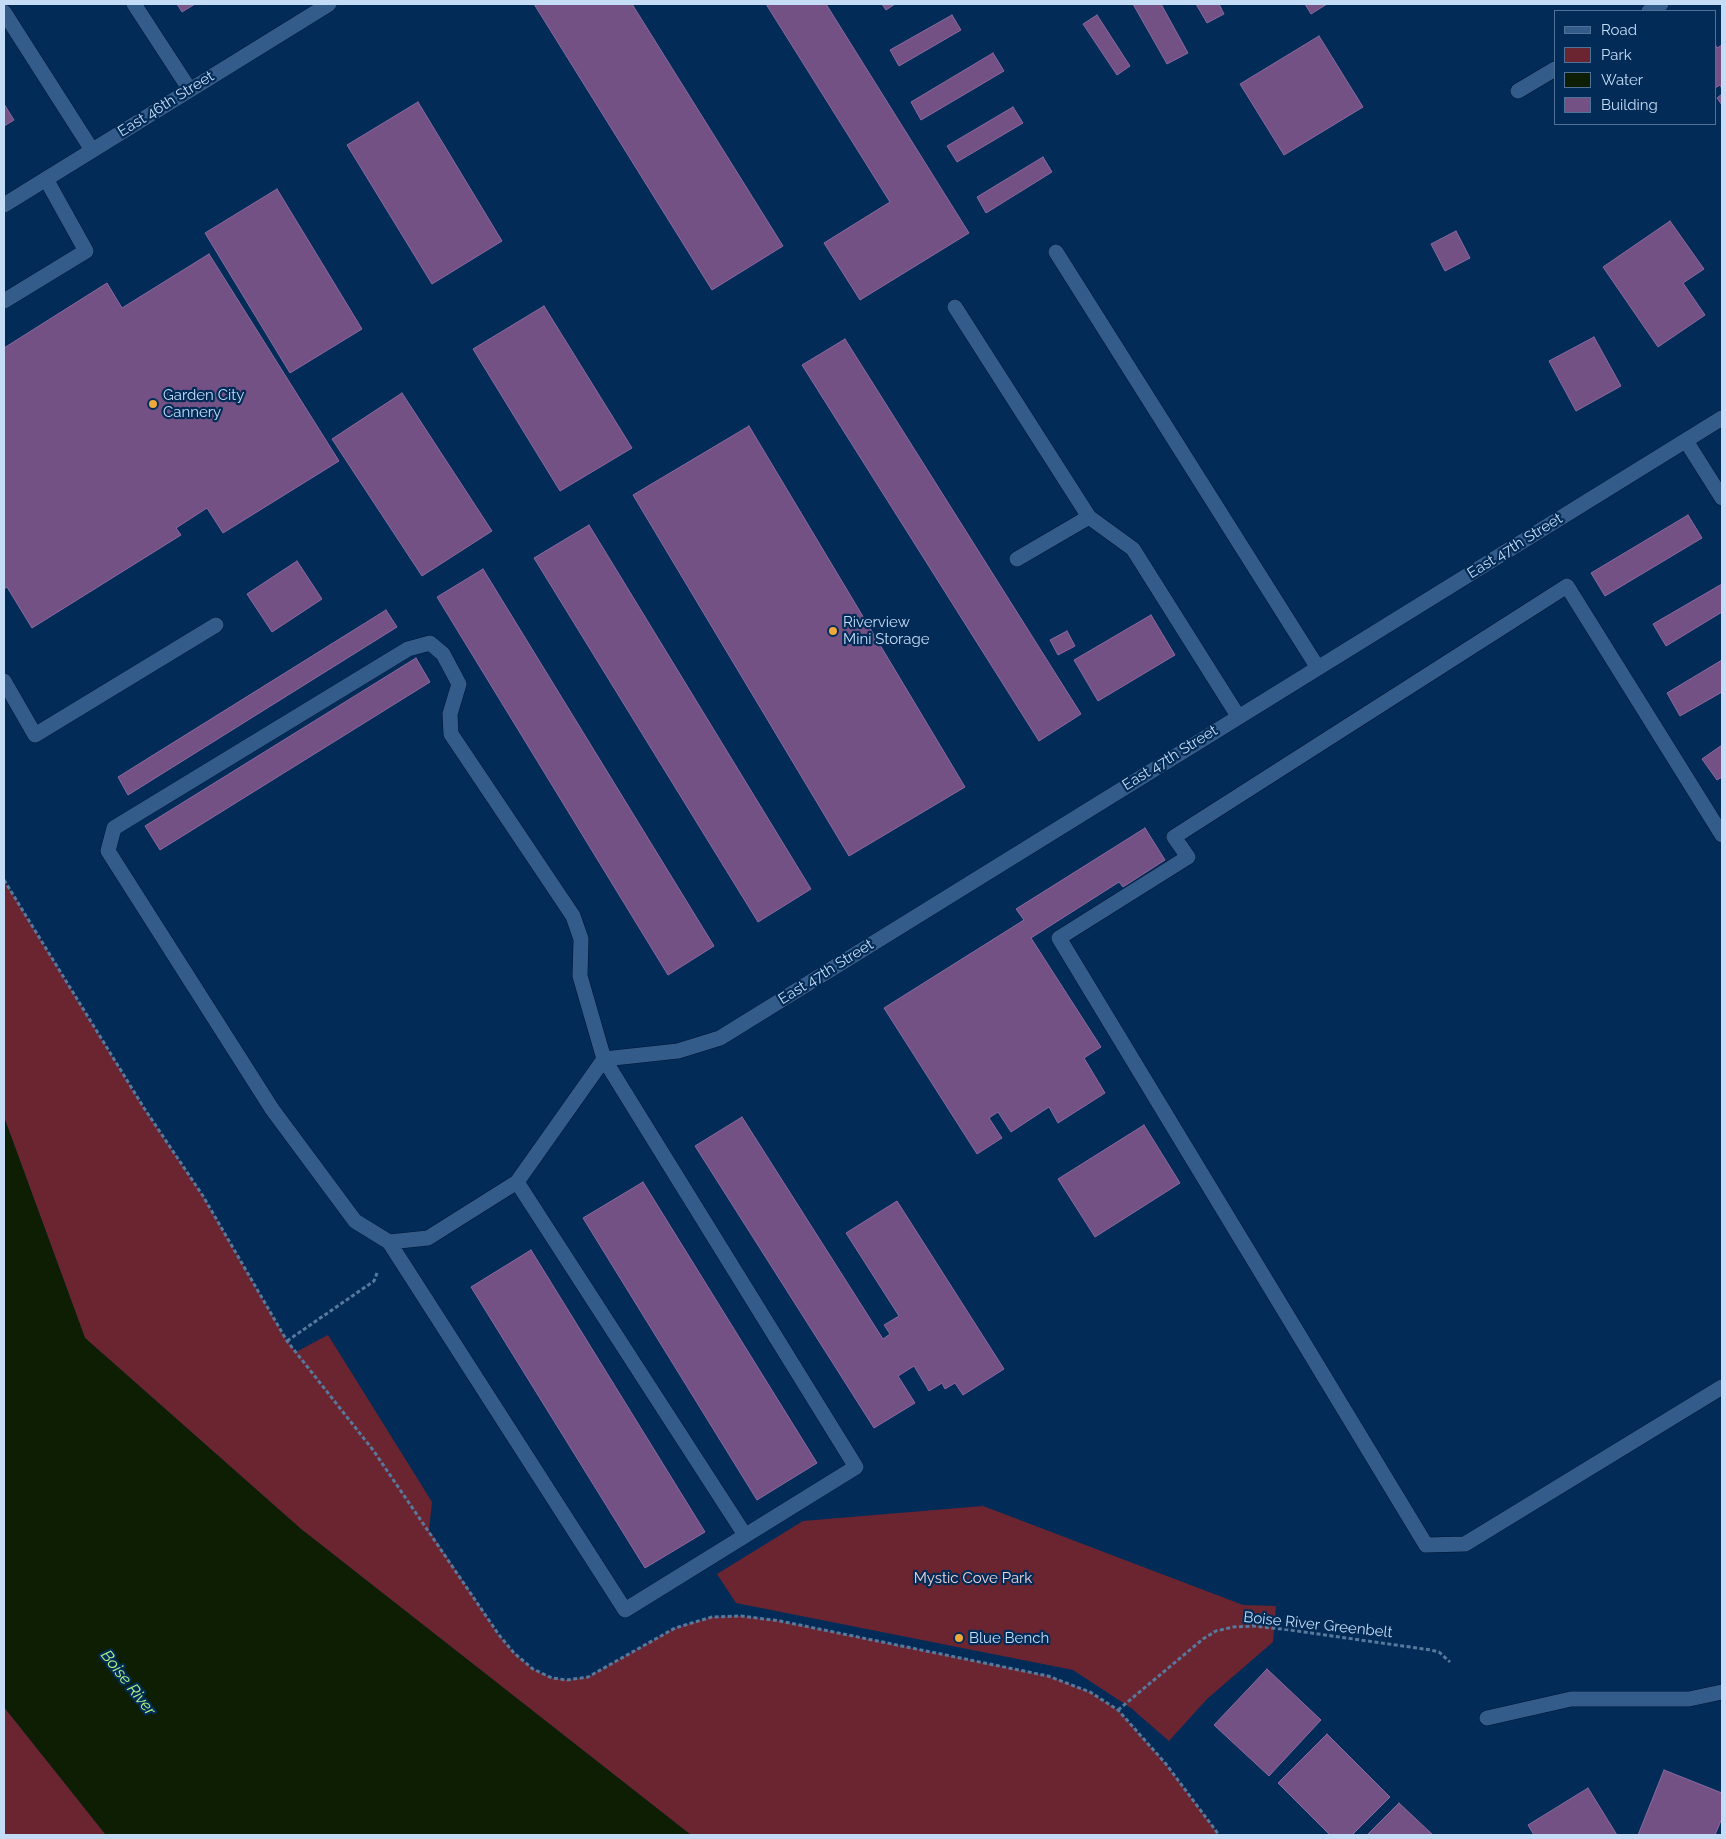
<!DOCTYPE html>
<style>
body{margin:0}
#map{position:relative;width:1726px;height:1839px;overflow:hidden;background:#022c57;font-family:Raleway,sans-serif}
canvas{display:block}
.frame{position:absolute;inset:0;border:5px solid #c5dcf7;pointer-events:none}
.legend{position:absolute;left:1554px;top:10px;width:162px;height:115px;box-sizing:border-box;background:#022c57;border:1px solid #507297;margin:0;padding:6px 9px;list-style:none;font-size:15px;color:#c5dcf7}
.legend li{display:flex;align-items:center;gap:10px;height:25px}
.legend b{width:25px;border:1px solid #507297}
</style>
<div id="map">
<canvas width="1726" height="1839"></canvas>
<div class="frame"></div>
<ul class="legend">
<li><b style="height:6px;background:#345c8a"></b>Road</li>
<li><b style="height:14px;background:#6b2531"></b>Park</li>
<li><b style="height:14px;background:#0e1e03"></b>Water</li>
<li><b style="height:14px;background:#735184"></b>Building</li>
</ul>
</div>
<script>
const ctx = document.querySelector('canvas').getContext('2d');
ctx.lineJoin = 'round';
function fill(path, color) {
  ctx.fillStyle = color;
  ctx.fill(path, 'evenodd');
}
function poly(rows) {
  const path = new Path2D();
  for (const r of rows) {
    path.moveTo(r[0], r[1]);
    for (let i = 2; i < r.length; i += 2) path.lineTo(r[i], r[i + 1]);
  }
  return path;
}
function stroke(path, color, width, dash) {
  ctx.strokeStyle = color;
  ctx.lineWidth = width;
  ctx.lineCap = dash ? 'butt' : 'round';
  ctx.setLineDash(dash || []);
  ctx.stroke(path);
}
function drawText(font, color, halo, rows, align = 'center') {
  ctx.font = font + ' Raleway,sans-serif';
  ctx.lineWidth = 4.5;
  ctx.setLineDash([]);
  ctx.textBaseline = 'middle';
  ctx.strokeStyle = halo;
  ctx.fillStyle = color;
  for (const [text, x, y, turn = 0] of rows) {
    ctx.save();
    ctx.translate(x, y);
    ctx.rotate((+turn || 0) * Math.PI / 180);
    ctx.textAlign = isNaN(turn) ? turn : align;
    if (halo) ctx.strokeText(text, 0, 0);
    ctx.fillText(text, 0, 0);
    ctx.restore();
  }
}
fill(poly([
 [4,880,144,1108,203,1196,287,1341,296,1352,328,1335,432,1502,429,1530,499,1635,514,1653,533,1669,552,1678,567,1680,588,1677,675,1628,712,1617,741,1616,780,1621,1048,1676,1090,1692,1118,1710,1166,1764,1219,1835,691,1835,301,1529,85,1338,4,1117],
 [983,1506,1243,1605,1276,1606,1273,1642,1207,1699,1169,1741,1131,1708,1073,1670,736,1603,717,1574,803,1521],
 [4,1707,106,1835,4,1835]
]), '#6b2531');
fill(poly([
 [4,1117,85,1338,301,1529,691,1835,106,1835,4,1707]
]), '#0e1e03');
const building = poly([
 [177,4,195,4,182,12,177,4],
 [534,4,632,4,783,246,712,290,534,4],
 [766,4,826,4,969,233,860,300,824,243,890,202,766,4],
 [882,4,895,4,886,10,882,4],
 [1133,4,1161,4,1188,53,1167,64,1133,4],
 [1196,4,1219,4,1224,14,1207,23,1196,4],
 [1305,4,1327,4,1311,14,1305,4],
 [952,15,961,30,899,66,890,50,952,15],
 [1097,15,1130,66,1117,75,1083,24,1097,15],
 [1319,36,1363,107,1284,155,1240,84,1319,36],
 [1715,44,1717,48,1722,45,1722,89,1720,85,1715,88,1715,44],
 [993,53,1004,71,921,120,911,102,993,53],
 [1722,94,1722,105,1717,98,1722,94],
 [418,102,502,241,432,284,347,145,418,102],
 [4,104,14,120,4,126,4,104],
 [1013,107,1023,123,957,162,947,146,1013,107],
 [1043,157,1052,172,986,213,977,197,1043,157],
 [277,189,362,329,290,373,205,233,277,189],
 [1670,221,1704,269,1683,283,1705,315,1658,347,1603,267,1670,221],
 [1456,231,1470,258,1445,271,1431,244,1456,231],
 [209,254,339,461,223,533,207,508,176,528,181,535,32,628,7,587,4,589,4,348,107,283,122,308,209,254],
 [544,306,632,448,560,491,473,349,544,306],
 [1594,337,1621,386,1576,411,1549,361,1594,337],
 [845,339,1081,714,1039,741,802,365,845,339],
 [402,393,492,531,422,576,332,439,402,393],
 [749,426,965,787,849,856,633,495,749,426],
 [1688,515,1702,538,1605,596,1591,573,1688,515],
 [589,525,811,889,758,922,534,558,589,525],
 [297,561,322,599,272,632,247,594,297,561],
 [483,569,714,946,668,975,437,597,483,569],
 [1722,584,1722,612,1666,646,1653,624,1722,584],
 [386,610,397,627,128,795,118,777,386,610],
 [1151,615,1175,655,1098,701,1074,660,1151,615],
 [1067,631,1075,646,1058,655,1050,640,1067,631],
 [416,658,430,682,160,850,145,826,416,658],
 [1722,660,1722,692,1680,716,1667,693,1722,660],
 [1722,745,1722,777,1717,780,1702,759,1722,745],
 [1145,828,1165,860,1123,887,1119,882,1031,938,1101,1047,1084,1058,1105,1093,1058,1123,1049,1107,1011,1132,998,1112,989,1118,1002,1138,977,1154,884,1008,1024,920,1016,909,1145,828],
 [742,1117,883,1339,890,1334,884,1325,899,1316,846,1233,897,1201,1004,1369,963,1395,955,1383,945,1389,942,1383,929,1391,914,1366,898,1376,915,1403,874,1428,695,1146,742,1117],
 [1144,1125,1180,1183,1095,1237,1058,1179,1144,1125],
 [643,1182,817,1463,757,1500,583,1218,643,1182],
 [531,1250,705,1532,645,1568,471,1287,531,1250],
 [1267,1669,1321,1720,1269,1776,1214,1725,1267,1669],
 [1327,1734,1390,1797,1352,1835,1330,1835,1278,1783,1327,1734],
 [1664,1770,1722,1793,1722,1818,1715,1835,1638,1835,1664,1770],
 [1588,1788,1617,1835,1534,1835,1528,1825,1588,1788],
 [1399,1803,1433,1835,1367,1835,1399,1803]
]);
fill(building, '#735184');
stroke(building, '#8c699f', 1);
const minor = poly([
 [134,4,190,90],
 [1649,11,1661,4],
 [4,12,92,150],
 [1518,91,1555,69],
 [4,205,329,4],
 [1056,252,1318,668],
 [4,301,86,251,46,179],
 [955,307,1089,517,1133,549,1238,716],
 [1686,441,1722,498],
 [1017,559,1089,517],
 [4,681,35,735,216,625],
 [1722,835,1567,586,1174,837,1188,857,1059,938,1426,1545,1465,1544,1722,1387],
 [604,1059,678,1051,720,1038,1722,418],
 [517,1182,745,1535],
 [389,1242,625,1610,856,1467,604,1059,580,976,581,939,573,916,451,734,450,714,459,684,443,654,430,643,408,649,114,828,108,851,272,1109,355,1221,389,1242,428,1238,517,1182,604,1059],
 [1487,1718,1571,1699,1689,1699,1722,1692]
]);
stroke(minor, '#001433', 16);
stroke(poly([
 [4,880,144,1108,203,1196,287,1341,373,1450,499,1635,514,1653,533,1669,552,1678,567,1680,588,1677,675,1628,712,1617,741,1616,780,1621,1048,1676,1090,1692,1118,1710,1166,1764,1219,1835],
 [287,1341,374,1281,377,1273],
 [1118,1710,1203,1639,1216,1631,1233,1627,1254,1626,1290,1630,1431,1650,1439,1652,1450,1662]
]), '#57799d', 3, [4, 2.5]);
stroke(minor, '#345c8a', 15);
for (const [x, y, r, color] of [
 [153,404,5,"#eea83c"],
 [833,631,5,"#eea83c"],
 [959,1638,5,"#eea83c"]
]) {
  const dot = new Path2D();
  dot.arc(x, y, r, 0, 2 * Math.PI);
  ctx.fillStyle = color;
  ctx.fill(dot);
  stroke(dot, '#022c57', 2);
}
drawText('15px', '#c5dcf7', '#022c57', [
 ["East 46th Street",166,104,-32],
 ["East 47th Street",1515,546,-32],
 ["East 47th Street",1170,758,-32],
 ["East 47th Street",826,972,-32],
 ["Boise River Greenbelt",1318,1625,6]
]);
drawText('15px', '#c5dcf7', '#022c57', [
 ["Garden City",163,395],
 ["Cannery",163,412],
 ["Riverview",843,622],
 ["Mini Storage",843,639],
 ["Blue Bench",969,1638]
], 'left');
drawText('15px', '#f0d3d4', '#022c57', [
 ["Mystic Cove Park",973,1578]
]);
drawText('italic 16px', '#b3f784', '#022c57', [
 ["Boise River",128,1683,52]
]);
</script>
